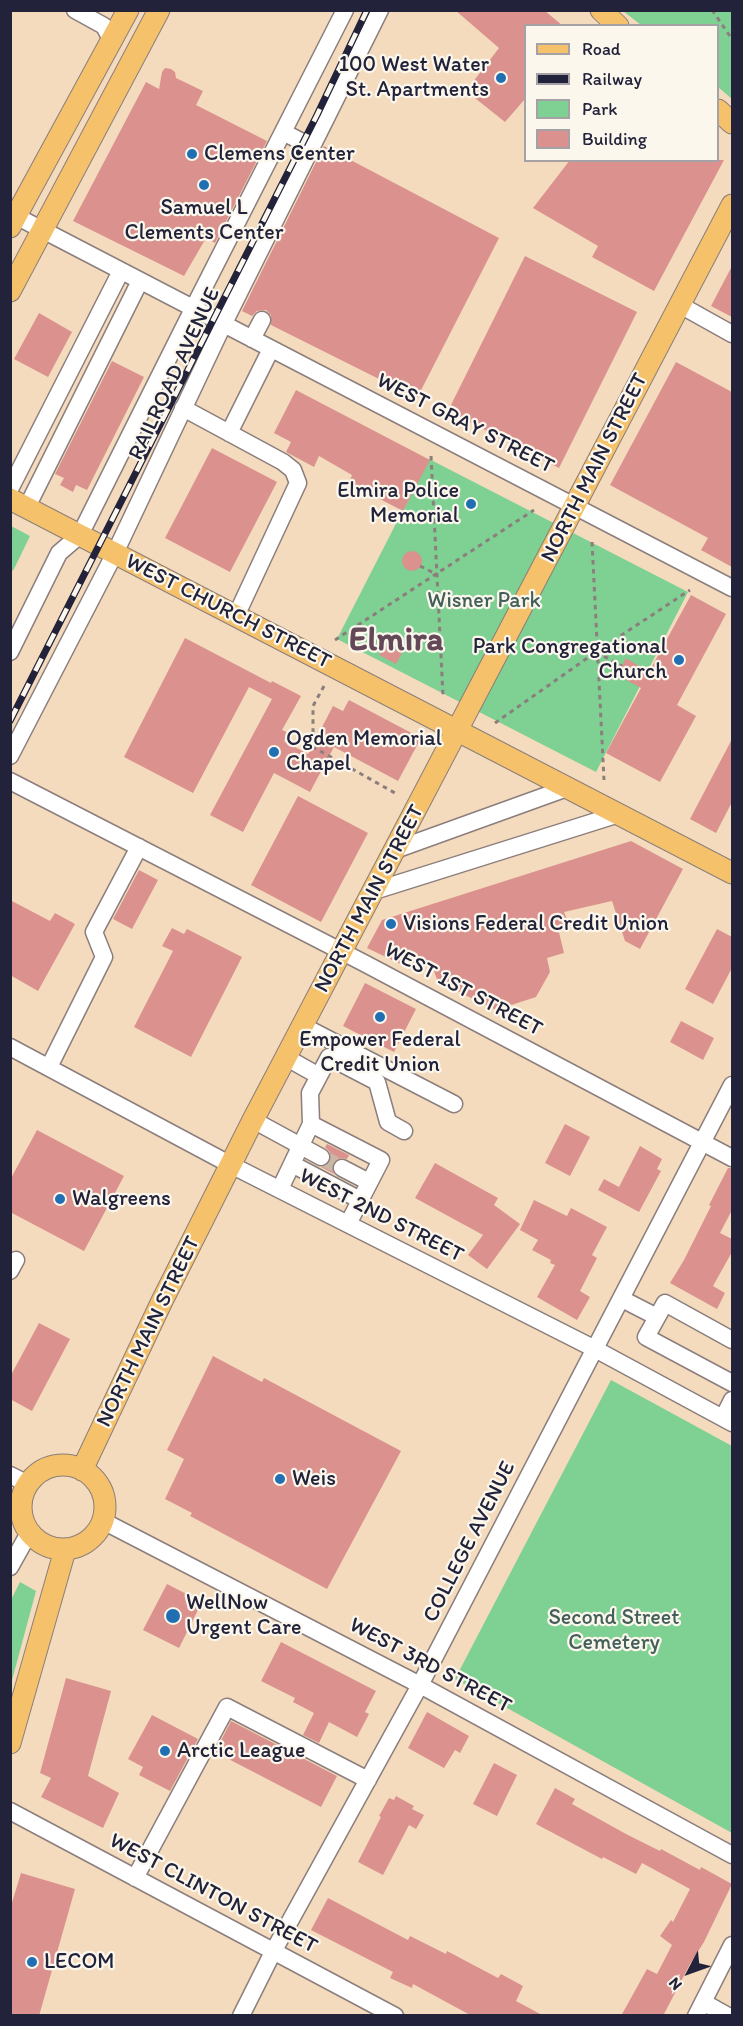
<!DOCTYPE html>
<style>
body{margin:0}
#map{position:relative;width:743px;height:2026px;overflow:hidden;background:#f4dbbe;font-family:Itim,sans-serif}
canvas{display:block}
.frame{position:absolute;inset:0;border:12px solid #22223b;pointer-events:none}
.legend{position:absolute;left:524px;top:24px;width:195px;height:138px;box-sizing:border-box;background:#fbf7ec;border:2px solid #a4a2a5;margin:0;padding:8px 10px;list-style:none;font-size:18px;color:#22223b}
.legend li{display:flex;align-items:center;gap:12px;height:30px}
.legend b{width:30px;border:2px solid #a4a2a5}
.north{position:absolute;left:659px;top:1942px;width:60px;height:60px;-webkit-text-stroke:4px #fbf7ec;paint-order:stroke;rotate:229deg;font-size:16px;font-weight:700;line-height:24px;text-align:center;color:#22223b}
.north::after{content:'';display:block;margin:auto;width:21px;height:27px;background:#22223b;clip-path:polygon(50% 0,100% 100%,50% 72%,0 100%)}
</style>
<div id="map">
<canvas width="743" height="2026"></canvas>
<div class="frame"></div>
<ul class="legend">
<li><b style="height:8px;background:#f5c16b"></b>Road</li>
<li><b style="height:8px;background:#22223b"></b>Railway</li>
<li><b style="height:16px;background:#7ed093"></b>Park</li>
<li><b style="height:16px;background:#db928e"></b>Building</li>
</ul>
<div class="north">N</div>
</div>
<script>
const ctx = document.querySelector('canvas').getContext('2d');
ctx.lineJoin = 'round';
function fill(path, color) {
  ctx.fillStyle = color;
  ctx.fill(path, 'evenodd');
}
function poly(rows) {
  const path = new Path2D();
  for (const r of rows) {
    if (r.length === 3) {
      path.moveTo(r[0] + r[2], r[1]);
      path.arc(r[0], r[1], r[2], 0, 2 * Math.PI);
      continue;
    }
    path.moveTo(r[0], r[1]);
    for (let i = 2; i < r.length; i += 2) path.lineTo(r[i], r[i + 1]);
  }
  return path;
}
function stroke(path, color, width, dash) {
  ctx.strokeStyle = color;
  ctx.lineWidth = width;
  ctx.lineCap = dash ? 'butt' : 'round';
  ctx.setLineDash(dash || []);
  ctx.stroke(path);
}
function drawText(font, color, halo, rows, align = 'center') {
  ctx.font = font + ' Itim,sans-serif';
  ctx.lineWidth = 4.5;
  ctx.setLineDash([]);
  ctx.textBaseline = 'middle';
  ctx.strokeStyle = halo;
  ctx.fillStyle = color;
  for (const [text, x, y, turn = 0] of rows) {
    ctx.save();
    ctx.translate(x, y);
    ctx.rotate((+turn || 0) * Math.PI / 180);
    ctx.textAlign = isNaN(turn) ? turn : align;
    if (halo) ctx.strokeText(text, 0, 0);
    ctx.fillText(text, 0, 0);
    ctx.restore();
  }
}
fill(poly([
 [623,11,732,11,732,99,718,87,718,26,641,25],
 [429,459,688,592,596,772,337,639],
 [11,526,30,536,14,569,11,572],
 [611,1380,732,1446,732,1833,455,1679],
 [20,1582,36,1591,11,1684,11,1600]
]), '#7ed093');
fill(poly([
 [455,10,544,10,563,26,525,26,525,99,505,122,466,91,499,48],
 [165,68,171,69,175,72,176,78,203,91,196,105,267,141,215,243,206,238,184,276,73,221,146,82,159,89,162,72],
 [324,146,499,238,417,398,271,325,271,315,266,310,257,311,252,316,242,311],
 [570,160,724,160,654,291,592,257,598,246,533,208],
 [525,256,637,312,559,468,448,411],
 [732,266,732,317,711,306],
 [39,313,72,332,48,377,14,359],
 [112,361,144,377,87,490,76,485,73,492,60,485,64,478,55,474],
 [676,362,732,392,732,567,701,550,708,538,610,485],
 [296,390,430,460,403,511,349,483,352,475,319,456,314,467,286,452,291,442,274,433],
 [212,448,277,482,230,572,165,538],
 [412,561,10],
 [691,595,726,614,677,705,696,716,660,782,606,753,641,688,617,675,626,658,649,672],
 [185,638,271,683,272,681,301,696,282,730,289,733,284,741,308,754,333,706,343,711,349,700,421,738,398,781,334,747,310,792,274,773,243,832,210,815,272,699,249,687,193,793,124,757],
 [385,644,402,653,396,664,379,655],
 [732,739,732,802,716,833,690,819],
 [298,796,368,833,321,922,251,885],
 [631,841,683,869,640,949,625,941,612,901,564,912,569,924,558,928,564,953,547,958,550,972,536,997,496,1010,438,982,431,963,413,970,367,948,382,920],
 [139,870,158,880,132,929,113,919],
 [10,900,50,921,55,913,75,924,38,991,10,975],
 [172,928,184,934,187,929,242,957,191,1057,134,1027,173,951,162,946],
 [717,929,732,937,732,968,713,1004,685,989],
 [365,983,416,1009,394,1052,343,1026],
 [681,1021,714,1038,703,1060,670,1042],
 [565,1124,590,1137,570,1176,545,1163],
 [37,1130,124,1176,84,1251,10,1212,10,1180],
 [327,1144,349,1155,347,1159,341,1158,333,1163,332,1168,334,1174,321,1167,327,1166,330,1161,330,1152,325,1147],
 [640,1146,662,1159,657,1169,661,1171,639,1212,598,1190,604,1179,619,1187],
 [435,1163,498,1198,494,1205,520,1224,487,1269,468,1255,483,1235,415,1198],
 [728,1168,732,1168,732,1210,720,1233,732,1239,732,1252,713,1286,725,1293,717,1309,670,1283,684,1260,711,1206,709,1205],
 [534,1200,567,1216,571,1208,607,1227,592,1255,597,1258,580,1291,590,1297,577,1320,537,1297,555,1265,550,1263,551,1260,532,1250,538,1240,520,1230],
 [39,1323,70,1339,32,1411,10,1399,10,1377],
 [213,1356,262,1382,264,1378,401,1451,327,1589,190,1516,192,1513,165,1499,184,1459,167,1450],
 [167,1584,202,1602,179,1648,143,1630],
 [281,1642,376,1691,365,1712,369,1714,357,1737,329,1722,319,1743,303,1735,314,1713,293,1702,295,1698,261,1681],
 [66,1678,111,1691,88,1776,119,1793,103,1828,41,1797,51,1778,40,1773],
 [427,1712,469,1736,460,1753,455,1750,444,1768,408,1748],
 [152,1715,198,1739,170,1791,139,1775,143,1767,128,1759],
 [231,1721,337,1776,321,1807,215,1752],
 [494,1763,517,1775,497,1816,473,1804],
 [555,1788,575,1799,572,1804,626,1834,660,1851,661,1849,700,1870,701,1867,732,1884,704,1942,690,1964,663,2016,621,2016,647,1969,657,1974,672,1945,660,1936,671,1920,673,1922,690,1889,642,1863,636,1874,603,1857,602,1859,536,1824],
 [396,1796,414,1806,412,1809,424,1815,416,1829,409,1825,383,1875,358,1862,381,1817,379,1816,389,1798,394,1800],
 [21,1873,75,1889,39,2016,10,2016,10,1909],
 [328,1898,408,1940,410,1936,446,1954,447,1951,498,1978,501,1974,523,1986,516,2001,544,2016,472,2016,413,1984,412,1988,390,1978,393,1972,311,1930]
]), '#db928e');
stroke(poly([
 [321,1157,342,1168]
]), '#cab6a4', 16, [16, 8]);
const minor = poly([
 [75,10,104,26,112,41],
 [283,132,310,146],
 [10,213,732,588],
 [680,305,732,334],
 [252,339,262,320],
 [183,408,283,462,293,470,298,483,236,616],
 [229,433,271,349],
 [10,489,121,271],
 [27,507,140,281],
 [10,652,59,553,80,535,193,309,345,10],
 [10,756,115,553,223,325,380,10],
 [10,781,364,963,732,1158],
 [395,850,567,788],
 [374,891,619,814],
 [303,1026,454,1104],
 [10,1047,231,1165,595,1349,732,1423],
 [287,1058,319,1076],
 [49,1067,104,957,94,932,139,847],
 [253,1120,321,1157],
 [311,1124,310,1093,329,1057,377,1082,388,1122,404,1131],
 [292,1164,360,1200],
 [342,1168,369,1182],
 [280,1189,311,1124,381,1160,348,1224],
 [10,1271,16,1260],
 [622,1299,657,1317],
 [732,1340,665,1303,646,1337,732,1383],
 [723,1418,732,1400],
 [10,1475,28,1484],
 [103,1521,420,1685,732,1855],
 [10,1567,29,1533],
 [10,1811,395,2016],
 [135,1878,227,1707,368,1780],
 [703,2002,728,2016],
 [241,2016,273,1952,420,1685,732,1085],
 [696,2016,732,1945]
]);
const major = poly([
 [601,10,618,26],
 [718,110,732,123],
 [10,227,128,10],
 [10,291,159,10],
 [10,499,732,873],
 [63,1507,42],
 [82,1470,162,1301,253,1120,732,205],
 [10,1743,65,1550]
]);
stroke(minor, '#8b7e7c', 19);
stroke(major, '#8b7e7c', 23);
stroke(poly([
 [712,10,732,39],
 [431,456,443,696],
 [592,542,604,780],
 [420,566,436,574],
 [335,640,534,510],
 [596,652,622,666],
 [324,686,313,706,313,747,395,793],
 [495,723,596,652,690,590]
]), '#8b7e7c', 3, [4.5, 4.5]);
stroke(minor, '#fff', 16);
stroke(major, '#f5c16b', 21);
const rail = poly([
 [10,721,317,115,367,10]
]);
stroke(rail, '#22223b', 7);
stroke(rail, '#fbf7ec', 4.5, [14]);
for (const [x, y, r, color] of [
 [501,78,6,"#1f6fb2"],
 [192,154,6,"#1f6fb2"],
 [204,185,6,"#1f6fb2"],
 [471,504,6,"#1f6fb2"],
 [679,660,6,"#1f6fb2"],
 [274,752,6,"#1f6fb2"],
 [391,924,6,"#1f6fb2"],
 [380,1017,6,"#1f6fb2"],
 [60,1199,6,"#1f6fb2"],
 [280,1479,6,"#1f6fb2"],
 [173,1616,8,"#1f6fb2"],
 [165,1751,6,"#1f6fb2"],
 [32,1962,6,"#1f6fb2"]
]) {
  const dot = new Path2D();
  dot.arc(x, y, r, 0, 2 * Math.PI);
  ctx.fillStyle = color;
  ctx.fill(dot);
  stroke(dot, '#fbf7ec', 2);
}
drawText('22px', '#22223b', '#fbf7ec', [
 ["100 West Water",489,65,"right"],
 ["St. Apartments",489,90,"right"],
 ["Clemens Center",204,154],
 ["Samuel L",204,208,"center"],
 ["Clements Center",204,233,"center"],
 ["Elmira Police",459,491,"right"],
 ["Memorial",459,516,"right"],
 ["Park Congregational",667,647,"right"],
 ["Church",667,672,"right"],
 ["Ogden Memorial",286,739],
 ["Chapel",286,764],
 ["Visions Federal Credit Union",403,924],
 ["Empower Federal",380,1040,"center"],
 ["Credit Union",380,1065,"center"],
 ["Walgreens",72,1199],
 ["Weis",292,1479],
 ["WellNow",186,1603],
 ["Urgent Care",186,1628],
 ["Arctic League",177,1751],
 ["LECOM",44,1962]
], 'left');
drawText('22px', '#22223b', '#fbf7ec', [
 ["RAILROAD AVENUE",175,374,-65],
 ["WEST GRAY STREET",465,424,27],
 ["NORTH MAIN STREET",595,468,-63],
 ["WEST CHURCH STREET",228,612,27],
 ["NORTH MAIN STREET",370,899,-62],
 ["WEST 1ST STREET",463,990,28],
 ["WEST 2ND STREET",381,1216,27],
 ["NORTH MAIN STREET",149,1332,-64],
 ["COLLEGE AVENUE",470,1542,-63],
 ["WEST 3RD STREET",430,1666,28],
 ["WEST CLINTON STREET",213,1894,28]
]);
drawText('22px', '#425f5a', '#fbf7ec', [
 ["Wisner Park",484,601],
 ["Second Street",614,1618],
 ["Cemetery",614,1643]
]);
drawText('bold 34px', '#634958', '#fbf7ec', [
 ["Elmira",396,641]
]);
</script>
